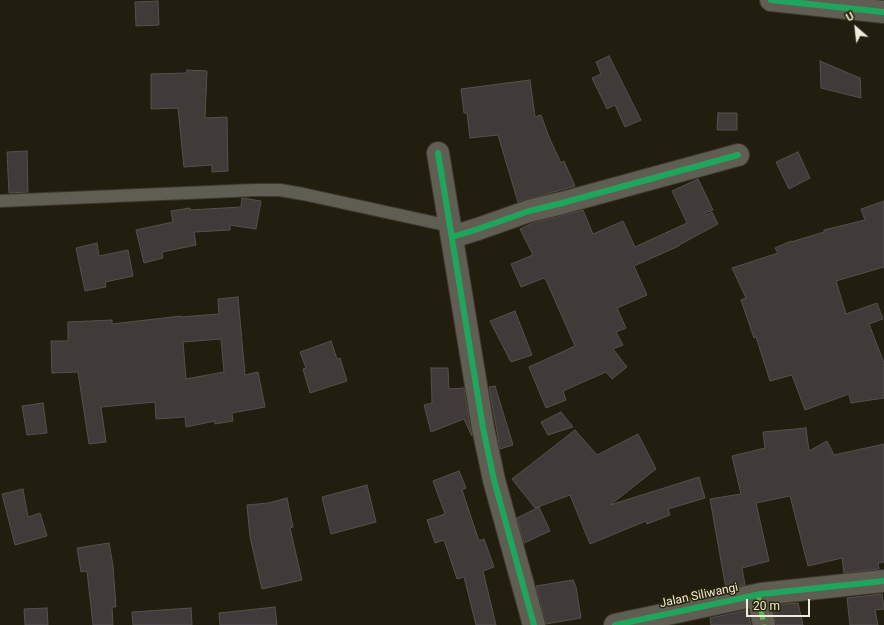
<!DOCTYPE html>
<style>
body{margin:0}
#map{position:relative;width:884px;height:625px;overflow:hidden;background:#211e0f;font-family:Roboto,sans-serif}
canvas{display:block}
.north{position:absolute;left:836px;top:8px;width:40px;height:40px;-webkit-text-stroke:3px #292407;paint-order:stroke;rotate:332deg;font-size:11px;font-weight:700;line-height:16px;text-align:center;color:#efecdc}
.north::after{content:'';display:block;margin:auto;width:14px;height:18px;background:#efecdc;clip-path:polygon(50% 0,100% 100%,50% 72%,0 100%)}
.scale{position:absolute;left:746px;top:599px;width:64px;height:18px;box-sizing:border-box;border:2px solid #efecdc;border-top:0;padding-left:5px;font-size:12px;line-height:14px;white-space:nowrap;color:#efecdc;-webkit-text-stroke:3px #292407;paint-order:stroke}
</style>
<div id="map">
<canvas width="884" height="625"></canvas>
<div class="north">U</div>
<div class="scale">20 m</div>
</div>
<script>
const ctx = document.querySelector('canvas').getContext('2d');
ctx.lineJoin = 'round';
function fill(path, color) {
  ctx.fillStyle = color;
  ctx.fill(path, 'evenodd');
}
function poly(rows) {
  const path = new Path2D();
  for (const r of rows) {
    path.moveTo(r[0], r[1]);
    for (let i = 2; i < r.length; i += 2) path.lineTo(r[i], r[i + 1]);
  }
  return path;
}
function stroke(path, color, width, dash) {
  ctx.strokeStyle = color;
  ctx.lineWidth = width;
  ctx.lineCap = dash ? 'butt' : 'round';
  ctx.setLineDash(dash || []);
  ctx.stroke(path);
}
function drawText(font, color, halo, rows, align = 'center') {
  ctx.font = font + ' Roboto,sans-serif';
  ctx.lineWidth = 3;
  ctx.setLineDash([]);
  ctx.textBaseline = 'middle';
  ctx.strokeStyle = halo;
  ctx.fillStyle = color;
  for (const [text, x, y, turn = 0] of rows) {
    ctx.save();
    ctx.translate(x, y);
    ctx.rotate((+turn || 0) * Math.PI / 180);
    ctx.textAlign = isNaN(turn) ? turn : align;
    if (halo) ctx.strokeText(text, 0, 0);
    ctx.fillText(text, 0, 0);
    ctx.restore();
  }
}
const building = poly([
 [158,1,159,25,136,26,135,2,158,1],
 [609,56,641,120,625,127,615,105,607,109,592,78,601,74,596,62,609,56],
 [820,61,860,78,861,98,821,88,820,61],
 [187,70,207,71,205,118,227,117,228,171,212,172,212,165,184,167,178,108,151,109,151,74,187,73,187,70],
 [530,80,535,117,541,115,549,137,561,163,564,161,575,186,518,202,498,135,470,138,467,113,464,113,461,89,530,80],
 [718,113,737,113,737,130,717,130,718,113],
 [27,151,28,192,9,193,7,152,27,151],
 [798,152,810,178,789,189,776,162,798,152],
 [698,179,713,210,705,213,706,215,712,212,718,224,679,245,679,246,634,266,647,295,617,308,626,328,616,332,623,345,613,349,627,367,612,379,606,372,563,391,566,400,546,408,529,367,575,346,546,280,544,278,521,287,511,264,533,255,520,229,533,223,583,210,593,234,623,221,635,247,687,223,672,191,698,179],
 [242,198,261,201,256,229,230,225,230,230,194,232,196,245,162,252,163,258,144,263,136,230,173,222,171,211,190,208,190,210,241,207,242,198],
 [884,201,884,267,836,281,846,314,877,303,883,319,869,324,884,363,884,398,851,403,849,394,805,410,792,375,770,381,756,337,754,338,741,300,746,298,732,268,778,253,775,248,791,241,791,242,824,232,824,230,865,220,861,209,884,201],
 [97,243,99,256,128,250,133,276,105,282,106,287,85,291,76,248,97,243],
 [238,297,245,375,258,372,265,407,232,413,233,421,215,424,215,421,186,427,185,417,156,419,155,402,101,407,106,442,89,444,78,372,52,373,51,341,68,341,68,322,112,320,112,324,181,316,181,317,219,314,218,299,238,297],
 [221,339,224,372,186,379,183,342,221,339],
 [515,311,532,355,511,362,490,321,515,311],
 [331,341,337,359,340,358,347,381,310,393,303,369,306,368,300,352,331,341],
 [431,368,448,368,449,389,464,388,472,436,464,419,431,432,424,405,432,403,431,368],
 [495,386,513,445,500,449,489,387,495,386],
 [43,403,47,433,27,435,22,406,43,403],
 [561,412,573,427,548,435,541,422,561,412],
 [806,428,809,451,827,441,834,455,884,444,884,562,878,563,879,569,844,573,842,558,808,566,790,496,756,503,769,561,742,568,745,585,726,589,710,499,741,494,732,456,765,448,763,432,806,428],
 [575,430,597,455,638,434,656,469,610,505,699,477,705,498,668,509,670,515,647,524,646,521,590,544,570,495,535,508,512,479,575,430],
 [459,471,466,488,462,490,479,541,484,539,494,567,483,571,496,625,476,625,464,577,457,579,444,540,435,543,427,520,445,514,433,481,459,471],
 [367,485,376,522,331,534,322,497,367,485],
 [23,489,28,517,40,513,47,536,15,545,2,494,23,489],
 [287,498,293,527,290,528,302,580,262,589,250,537,247,505,268,503,287,498],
 [539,507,550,531,524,543,517,518,539,507],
 [109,543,113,566,116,607,112,607,113,625,93,625,87,571,81,572,77,548,109,543],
 [573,580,576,587,581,618,546,624,536,586,573,580],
 [882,594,884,609,875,610,878,625,850,625,847,598,882,594],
 [798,603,803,625,776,625,773,605,798,603],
 [275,607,277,625,220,625,219,613,275,607],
 [47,608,48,625,25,625,24,609,47,608],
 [191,608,192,625,133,625,132,612,191,608],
 [748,610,751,625,711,625,710,618,748,610]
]);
fill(building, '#403b38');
stroke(building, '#56504e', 1);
const lane = poly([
 [0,201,255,190,280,190,303,194,450,226]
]);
const street = poly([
 [771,0,884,12],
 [438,153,483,428,494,480,534,625],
 [452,237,478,229,529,211,562,203,738,155],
 [758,595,764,625],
 [615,625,761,594,884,581]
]);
stroke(lane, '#3c3a30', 14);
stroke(street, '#3c3a30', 24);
stroke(lane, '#605e53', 12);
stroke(street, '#605e53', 22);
stroke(poly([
 [758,595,764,625]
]), '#58b947', 5, [10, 5]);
stroke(poly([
 [771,0,884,12],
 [438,153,483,428,494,480,534,625],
 [452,237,478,229,529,211,562,203,738,155],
 [615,625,761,594,884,581]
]), '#20a55d', 6);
drawText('12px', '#efecdc', '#292407', [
 ["Jalan Siliwangi",699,596,-12]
]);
</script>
